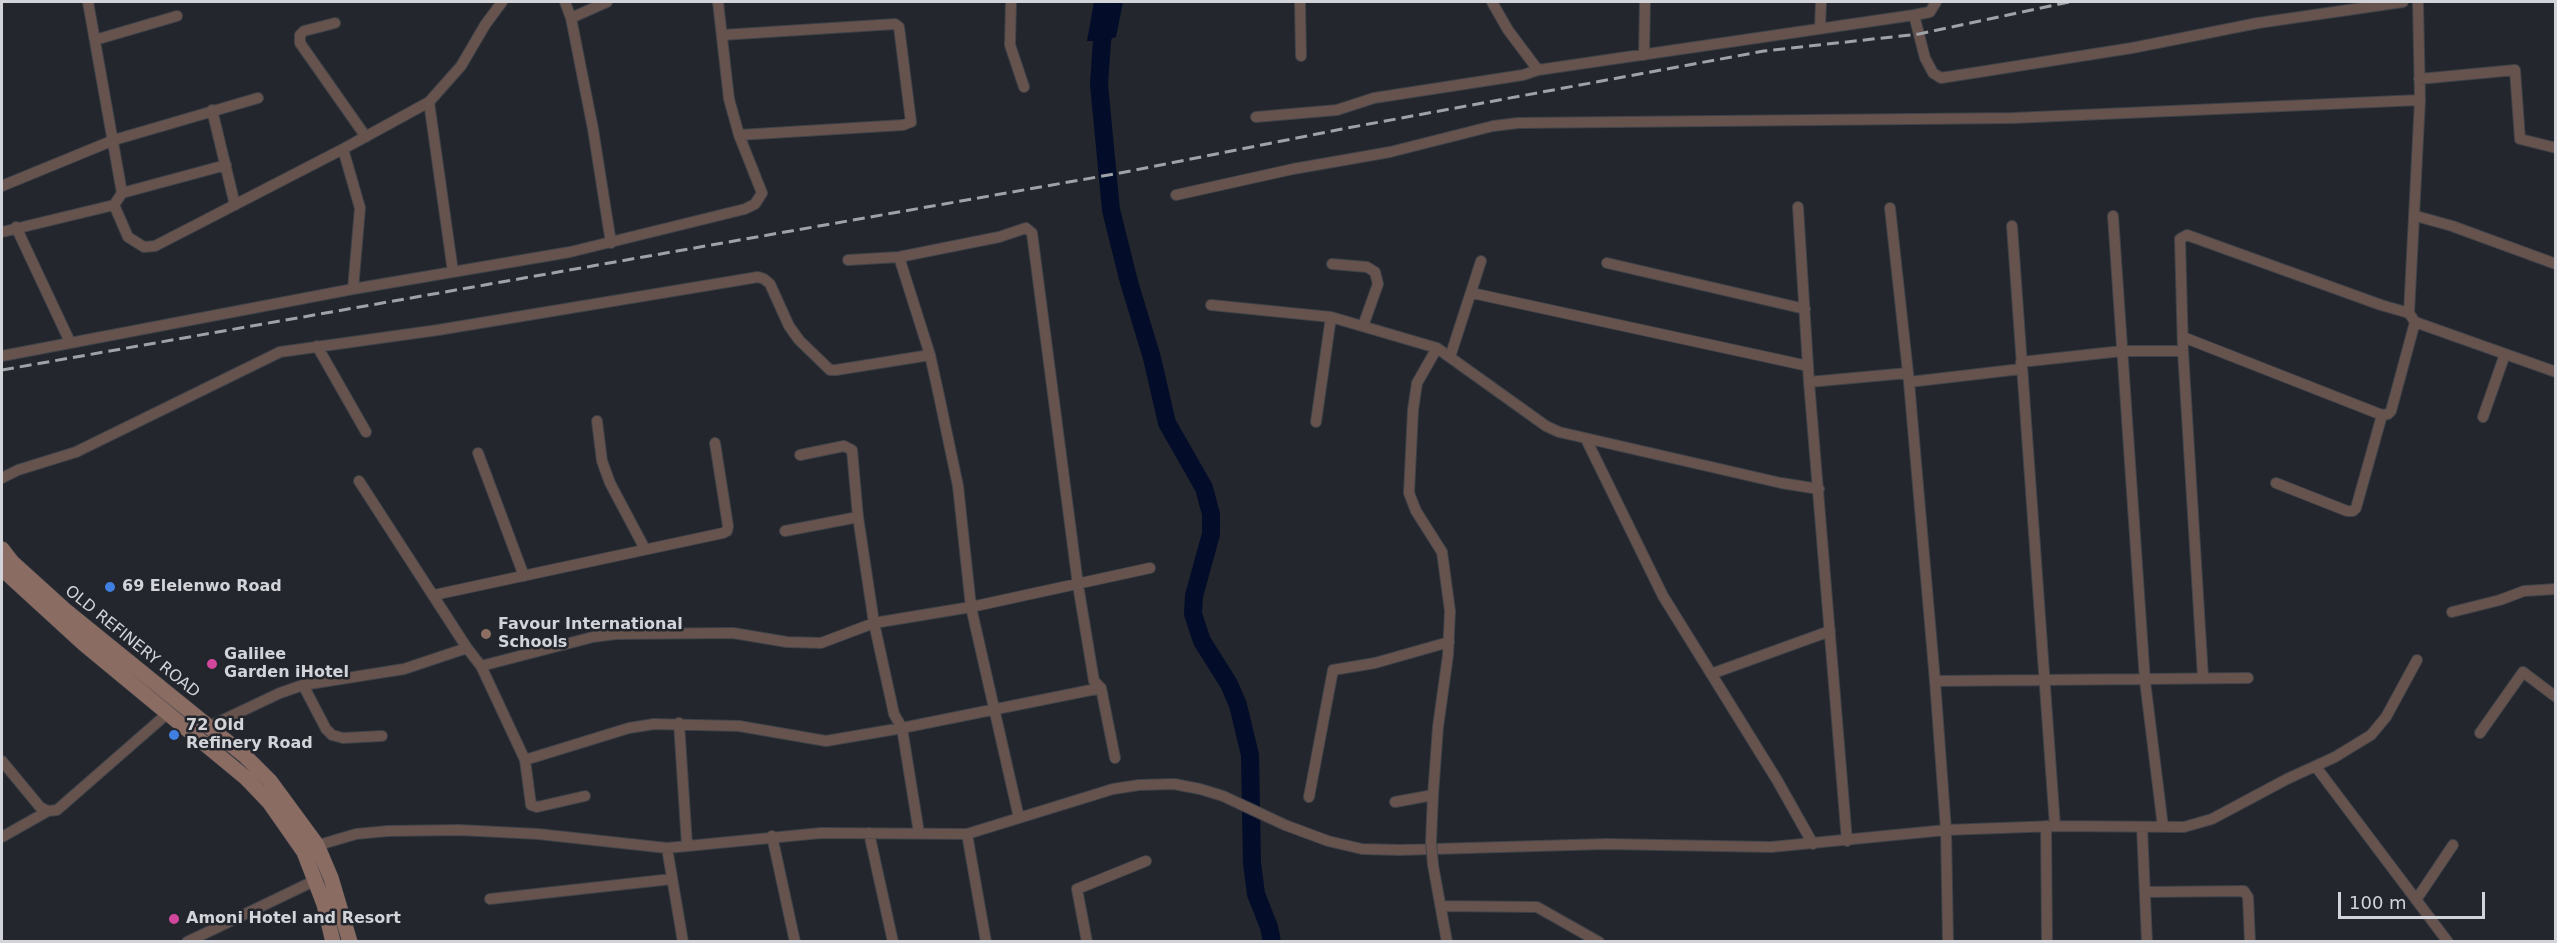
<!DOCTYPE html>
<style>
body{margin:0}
#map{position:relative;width:2557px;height:943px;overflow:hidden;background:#23262d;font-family:"DejaVu Sans",sans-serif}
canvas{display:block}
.frame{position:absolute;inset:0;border:3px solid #d2d4d9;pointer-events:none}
.scale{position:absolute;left:2338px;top:892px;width:147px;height:27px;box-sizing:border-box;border:3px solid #d2d4d9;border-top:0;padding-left:8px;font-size:18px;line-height:21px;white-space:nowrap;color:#d2d4d9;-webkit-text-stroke:4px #23262d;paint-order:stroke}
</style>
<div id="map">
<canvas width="2557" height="943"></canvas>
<div class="frame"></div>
<div class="scale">100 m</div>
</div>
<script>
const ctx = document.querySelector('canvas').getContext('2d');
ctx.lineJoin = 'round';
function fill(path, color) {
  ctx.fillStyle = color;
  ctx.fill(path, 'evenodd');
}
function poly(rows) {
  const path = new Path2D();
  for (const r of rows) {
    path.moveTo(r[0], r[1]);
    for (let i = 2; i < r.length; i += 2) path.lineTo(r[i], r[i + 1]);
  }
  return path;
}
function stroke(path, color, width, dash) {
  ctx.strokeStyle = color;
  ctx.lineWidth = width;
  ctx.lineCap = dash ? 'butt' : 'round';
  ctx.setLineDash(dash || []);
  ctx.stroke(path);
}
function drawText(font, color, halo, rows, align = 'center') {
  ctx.font = font + ' "DejaVu Sans",sans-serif';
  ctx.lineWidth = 5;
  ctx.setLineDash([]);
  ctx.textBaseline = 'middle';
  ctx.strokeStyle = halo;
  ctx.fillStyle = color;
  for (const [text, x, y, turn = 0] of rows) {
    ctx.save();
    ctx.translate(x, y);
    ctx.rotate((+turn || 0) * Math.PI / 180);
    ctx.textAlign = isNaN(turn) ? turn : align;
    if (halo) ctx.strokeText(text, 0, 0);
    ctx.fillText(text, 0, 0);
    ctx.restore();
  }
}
fill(poly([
 [1094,2,1123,2,1116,37,1102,41,1087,41]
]), '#030d29');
stroke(poly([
 [1110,2,1102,41,1099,84,1111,210,1129,282,1152,358,1167,423,1204,488,1211,514,1211,534,1194,596,1193,614,1202,641,1229,684,1238,705,1250,755,1252,863,1256,894,1269,927,1272,942]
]), '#030d29', 18);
const street = poly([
 [88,2,122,193],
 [565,2,571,18,593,129,611,243],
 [1011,2,1010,45,1024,87],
 [1300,2,1301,56],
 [1492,2,1508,30,1538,70],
 [2418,2,2420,100,2409,313,2415,322,2556,372],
 [1914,15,1925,58,1933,73,1941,78,2132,48,2258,23,2403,2],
 [571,18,607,2],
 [335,23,304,31,300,35,300,43,366,137],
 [1820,28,1821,2],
 [722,35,895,24,899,27,911,122,903,125,739,135],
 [95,40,177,16],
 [1644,55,1645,2],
 [2419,79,2515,70,2520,139,2556,148],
 [429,102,453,272],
 [212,110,235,205],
 [1256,117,1337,110,1374,98,1523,75,1538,70,1914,15,1930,12,1936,2],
 [343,149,360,208,353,289],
 [2,186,114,140,258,98],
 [1176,195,1293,169,1390,152,1493,126,1518,123,2013,118,2420,100],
 [114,205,128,237,144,247,155,246,343,149,429,102,461,66,485,25,502,2],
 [1798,207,1809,382,1847,841],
 [1890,208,1909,382,1935,681,1946,830,1948,942],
 [2113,216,2145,681,2163,827],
 [2416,216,2452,226,2556,264],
 [2012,226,2055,826],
 [16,227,70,342],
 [2,232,114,205,122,193,226,165],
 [899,257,930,355,938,391,958,486,971,607,1019,818],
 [848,260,899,257,999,237,1026,228,1032,233,1078,585,1094,681,1101,688,1115,758],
 [1607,263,1805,309],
 [1332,264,1367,267,1375,272,1378,284,1363,326],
 [1472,293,1808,366],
 [1211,305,1331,317,1437,348,1546,426,1559,432,1781,483,1819,489],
 [2183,337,2382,415,2388,414,2391,411,2415,322],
 [317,346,366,432],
 [2,356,353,289,570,252,745,209,755,204,762,193,739,135,729,99,718,2],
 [1450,357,1481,261],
 [2021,362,2122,351,2183,351],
 [1809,382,1908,373],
 [1909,382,2021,369],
 [2483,417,2505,354],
 [597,421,602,461,610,483,645,549],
 [1316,422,1331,317],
 [1586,439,1663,596,1777,780,1813,844],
 [478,453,524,576],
 [800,455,844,446,852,450,858,517,874,623,894,714,902,728,919,833],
 [2,478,18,470,76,452,280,352,438,330,758,277,764,279,770,284,789,326,799,340,830,370,836,370,930,355],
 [359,481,467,648,481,666,525,760,531,805,537,807,585,796],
 [2276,483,2347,511,2353,511,2356,508,2382,415],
 [785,531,858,517],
 [434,595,723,533,727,531,728,526,715,443],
 [2452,612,2500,600,2524,591,2556,589],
 [481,666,593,637,616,634,733,633,787,642,821,643,874,623,971,607,1150,568],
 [1711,674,1830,631],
 [2203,677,2183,351,2180,239,2187,235,2381,305,2409,313],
 [1935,681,2248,678],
 [303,685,326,729,332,735,343,738,382,736],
 [679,723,687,845],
 [208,727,280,693,303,685,404,669,467,648],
 [2480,733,2523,672,2556,697],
 [525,760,629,728,654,724,739,726,826,741,902,728,1101,688],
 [2,761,40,807,48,811,57,810,168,713],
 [2316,767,2448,942],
 [1309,797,1333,670,1375,663,1449,642],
 [1395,802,1433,795],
 [2046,826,2047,942],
 [2142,827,2147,942],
 [869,833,893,942],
 [967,834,986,942],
 [772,836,795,942],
 [2,837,48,811],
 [1431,842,1433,795,1438,727,1448,655,1450,611,1442,552,1416,511,1409,493,1413,410,1417,383,1437,348],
 [312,847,356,834,388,831,459,830,538,834,667,848,821,833,967,834,1113,789,1139,785,1174,784,1200,789,1223,796,1285,825,1328,841,1362,849,1400,850,1606,844,1771,847,1946,830,2055,826,2184,827,2212,819,2287,779,2335,757,2371,735,2386,717,2417,660],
 [667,848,683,942],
 [1433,865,1447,942],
 [2145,892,2244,891,2248,897,2250,942],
 [490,899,672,879],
 [2416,900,2453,845],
 [1441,906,1537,907,1599,942],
 [187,942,316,880],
 [1087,942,1077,889,1146,861]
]);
const secondary = poly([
 [2,549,12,562,65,610,245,756,270,781,317,845,331,878,350,942],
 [2,569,84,644,246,778,269,802,304,852,324,904,333,942]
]);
stroke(street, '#3f4249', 12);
stroke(secondary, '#3f4249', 16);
stroke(street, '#66534d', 10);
stroke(secondary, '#8a6c62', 15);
stroke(poly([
 [2,370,1120,173,1342,129,1764,51,1919,34,2069,2]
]), '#9fa2a7', 3, [12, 6]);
const streetBridge = poly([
 [1431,842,1433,865]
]);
stroke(streetBridge, '#3f4249', 12, []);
stroke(streetBridge, '#66534d', 10);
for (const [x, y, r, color] of [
 [110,587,6,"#3f7fe0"],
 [486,634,6,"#8d6e63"],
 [212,664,6,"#d1479c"],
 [174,735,6,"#3f7fe0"],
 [174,919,6,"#d1479c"]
]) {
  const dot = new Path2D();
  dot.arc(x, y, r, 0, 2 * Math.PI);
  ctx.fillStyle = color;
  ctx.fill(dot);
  stroke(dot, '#23262d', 2);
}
drawText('bold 16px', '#d2d4d9', '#23262d', [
 ["69 Elelenwo Road",122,587],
 ["Favour International",498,625],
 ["Schools",498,643],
 ["Galilee",224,655],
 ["Garden iHotel",224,673],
 ["72 Old",186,726],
 ["Refinery Road",186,744],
 ["Amoni Hotel and Resort",186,919]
], 'left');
drawText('16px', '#d2d4d9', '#23262d', [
 ["OLD REFINERY ROAD",132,642,39]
]);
</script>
